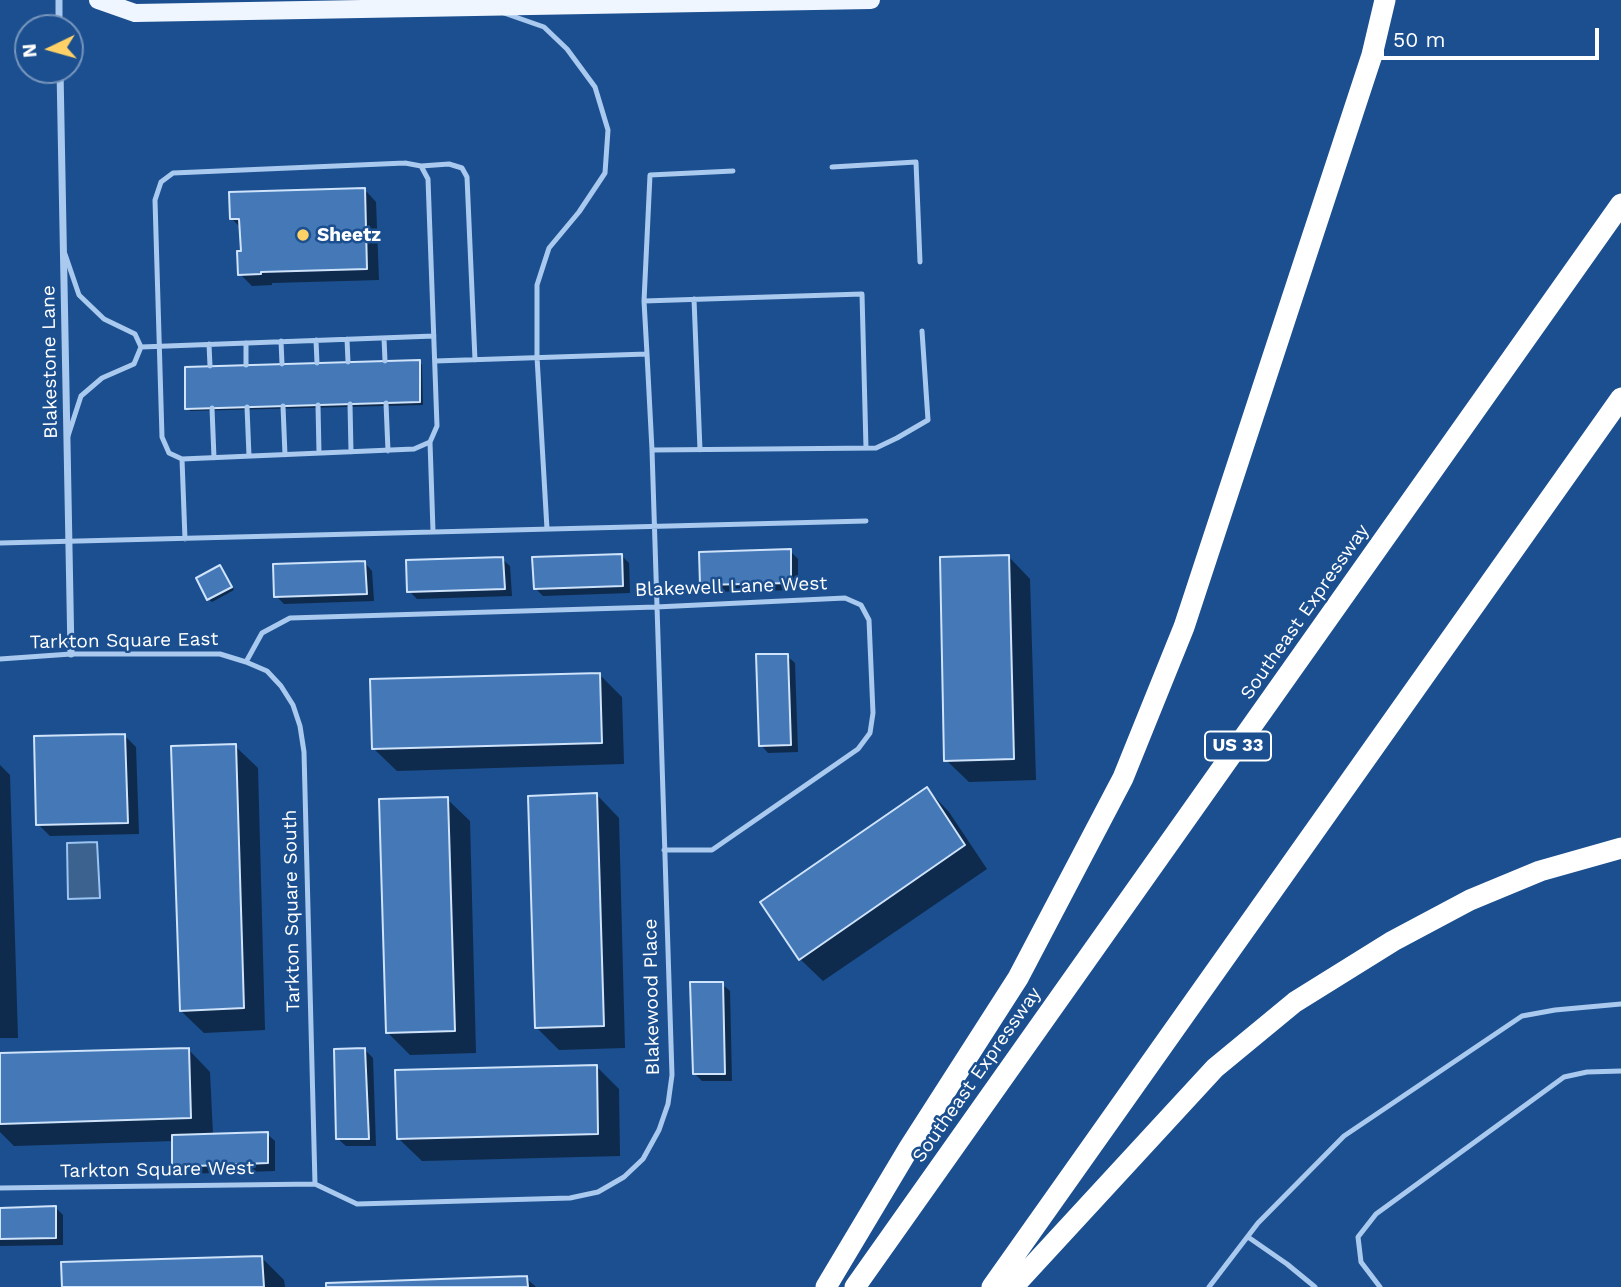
<!DOCTYPE html>
<style>
body{margin:0}
#map{position:relative;width:1621px;height:1287px;overflow:hidden;background:#1b4f8f;font-family:"Work Sans",sans-serif}
canvas{display:block}
.north{position:absolute;left:14px;top:14px;width:70px;height:70px;box-sizing:border-box;background:#1b4f8f;border:2px solid #7695bc;border-radius:50%;rotate:265deg;font-size:19px;font-weight:700;line-height:28px;text-align:center;color:#fff}
.north::after{content:'';display:block;margin:auto;width:24px;height:32px;background:#ffd166;clip-path:polygon(50% 0,100% 100%,50% 72%,0 100%)}
.scale{position:absolute;left:1380px;top:28px;width:219px;height:32px;box-sizing:border-box;border:4px solid #fff;border-top:0;padding-left:9px;font-size:21px;line-height:24px;white-space:nowrap;color:#fff;-webkit-text-stroke:5px #1b4f8f;paint-order:stroke}
</style>
<div id="map">
<canvas width="1621" height="1287"></canvas>
<div class="north">N</div>
<div class="scale">50 m</div>
</div>
<script>
const ctx = document.querySelector('canvas').getContext('2d');
ctx.lineJoin = 'round';
function fill(path, color) {
  ctx.fillStyle = color;
  ctx.fill(path, 'evenodd');
}
function poly(rows) {
  const path = new Path2D();
  for (const r of rows) {
    path.moveTo(r[0], r[1]);
    for (let i = 2; i < r.length; i += 2) path.lineTo(r[i], r[i + 1]);
  }
  return path;
}
function stroke(path, color, width, dash) {
  ctx.strokeStyle = color;
  ctx.lineWidth = width;
  ctx.lineCap = dash ? 'butt' : 'round';
  ctx.setLineDash(dash || []);
  ctx.stroke(path);
}
function drawText(font, color, halo, rows, align = 'center') {
  ctx.font = font + ' "Work Sans",sans-serif';
  ctx.lineWidth = 5;
  ctx.setLineDash([]);
  ctx.textBaseline = 'middle';
  ctx.strokeStyle = halo;
  ctx.fillStyle = color;
  for (const [text, x, y, turn = 0] of rows) {
    ctx.save();
    ctx.translate(x, y);
    ctx.rotate((+turn || 0) * Math.PI / 180);
    ctx.textAlign = isNaN(turn) ? turn : align;
    if (halo) ctx.strokeText(text, 0, 0);
    ctx.fillText(text, 0, 0);
    ctx.restore();
  }
}
const water = poly([
 [97,842,100,898,68,899,67,843,97,842]
]);
fill(water, '#3c6290');
stroke(water, '#9cc4f0', 2);
fill(poly([
 [365,190,376,202,379,280,272,283,272,285,252,286,240,274,243,253,241,228,231,218],
 [419,361,422,365,423,405,190,411,187,408],
 [790,551,798,559,798,590,709,592,702,584],
 [622,556,629,563,630,593,543,596,535,588],
 [1008,556,1030,579,1036,780,969,782,946,760],
 [502,559,510,566,512,596,417,599,409,591],
 [365,563,372,571,374,601,284,604,276,596],
 [223,571,234,590,212,602,208,599],
 [787,656,795,663,798,752,768,753,761,745],
 [599,674,622,697,624,764,397,771,374,749],
 [124,735,136,747,139,834,50,836,38,824],
 [235,746,258,768,265,1030,204,1033,181,1011],
 [0,765,10,775,18,1038,0,1038],
 [927,789,949,812,987,869,823,981,800,959],
 [597,795,619,818,625,1048,559,1050,536,1027],
 [447,799,470,821,476,1053,410,1055,387,1032],
 [722,984,730,991,732,1081,702,1081,694,1073],
 [188,1049,210,1072,213,1135,267,1134,275,1141,275,1171,182,1174,174,1166,174,1141,14,1146,0,1132,0,1055],
 [365,1050,373,1058,376,1146,346,1146,338,1139],
 [596,1066,619,1089,620,1156,422,1161,399,1139],
 [55,1207,63,1215,63,1245,0,1246,0,1209],
 [262,1258,284,1280,285,1287,64,1287],
 [526,1278,536,1287,328,1287]
]), '#0007');
const building = poly([
 [365,188,367,269,261,272,261,274,238,275,237,251,241,251,239,219,230,219,229,192,365,188],
 [420,360,420,402,185,409,185,367,420,360],
 [791,549,791,583,700,585,699,552,791,549],
 [622,554,623,586,534,589,532,557,622,554],
 [1009,555,1014,759,944,761,940,557,1009,555],
 [503,557,505,589,407,592,406,560,503,557],
 [365,561,367,594,274,597,273,564,365,561],
 [220,565,232,587,207,600,196,578,220,565],
 [756,654,788,654,791,745,759,746,756,654],
 [600,673,602,743,372,749,370,679,600,673],
 [125,734,128,823,36,825,34,736,125,734],
 [236,744,244,1008,180,1011,171,746,236,744],
 [927,787,965,845,799,960,760,902,927,787],
 [597,793,604,1026,535,1028,528,796,597,793],
 [448,797,455,1031,386,1033,379,799,448,797],
 [690,982,723,982,725,1074,693,1074,690,982],
 [189,1048,191,1118,0,1124,0,1053,189,1048],
 [365,1048,369,1139,336,1139,334,1049,365,1048],
 [597,1065,598,1134,397,1139,395,1070,597,1065],
 [268,1132,268,1163,172,1167,172,1135,268,1132],
 [56,1206,56,1238,0,1239,0,1208,56,1206],
 [262,1256,264,1287,62,1287,61,1262,262,1256],
 [527,1276,528,1287,326,1287,326,1283,527,1276]
]);
fill(building, '#4478b7');
stroke(building, '#cfe3fa', 2);
stroke(poly([
 [504,13,544,27,567,49,595,87,608,130,605,173,579,212,549,248,537,285,537,357,547,529],
 [405,163,421,166,428,179,437,426,430,442,414,449,182,459,169,453,162,437,155,200,161,182,173,173,405,163],
 [421,166,449,164,462,168,467,177,475,360],
 [832,167,916,162,920,262],
 [65,254,79,295,104,319,135,334,141,347,134,364,102,378,81,396,68,436],
 [694,299,700,450],
 [644,301,862,294,866,448],
 [384,338,385,361],
 [347,339,348,362],
 [316,340,317,363],
 [281,341,282,364],
 [246,343,246,365],
 [209,344,210,366],
 [141,347,434,336],
 [647,354,644,301,650,175,733,171],
 [386,403,388,451],
 [350,404,351,452],
 [318,405,319,453],
 [283,406,285,455],
 [247,407,249,456],
 [212,408,214,458],
 [430,442,433,531],
 [652,450,876,448,897,438,928,420,922,331],
 [182,459,185,539],
 [0,543,866,521],
 [0,659,71,654,220,654,246,662,267,671,281,686,293,705,300,726,304,752,315,1184],
 [246,662,262,633,290,618,656,607,845,598,861,605,869,620,873,713,870,733,858,749,712,850,664,850],
 [0,1188,315,1184,357,1204,570,1198,598,1192,624,1177,643,1159,659,1130,668,1104,672,1075,652,450,647,354,435,361],
 [1248,1237,1287,1264,1315,1287],
 [1209,1287,1258,1223,1344,1136,1522,1016,1555,1010,1621,1004],
 [1380,1287,1361,1262,1358,1237,1376,1214,1564,1077,1587,1072,1621,1071]
]), '#a9c9ee', 5);
stroke(poly([
 [59,0,59,28],
 [60,70,71,654]
]), '#a9c9ee', 7);
stroke(poly([
 [98,0,135,13,871,0]
]), '#f0f6ff', 18);
stroke(poly([
 [826,1287,909,1148,1018,978,1123,778,1184,627,1372,55,1385,0],
 [855,1287,1621,204],
 [992,1287,1621,398],
 [1013,1287,1215,1068,1295,1002,1393,941,1470,900,1540,871,1621,848]
]), '#fff', 21);
for (const [x, y, r, color] of [
 [303,235,7,"#ffd166"]
]) {
  const dot = new Path2D();
  dot.arc(x, y, r, 0, 2 * Math.PI);
  ctx.fillStyle = color;
  ctx.fill(dot);
  stroke(dot, '#1b4f8f', 2.5);
}
for (const [x, y, w] of [
 [1238,746,66]
]) {
  const box = new Path2D();
  box.roundRect(x - w / 2, y - 14.5, w, 29, 5);
  ctx.fillStyle = '#1b4f8f';
  ctx.fill(box);
  stroke(box, '#fff', 2);
}
drawText('bold 18px', '#fff', null, [
 ["US 33",1238,746]
]);
drawText('bold 19px', '#fff', '#1b4f8f', [
 ["Sheetz",317,235]
], 'left');
drawText('19px', '#fff', '#1b4f8f', [
 ["Blakestone Lane",50,362,-91],
 ["Blakewell Lane West",731,587,-2],
 ["Southeast Expressway",1305,612,-55],
 ["Tarkton Square East",124,641,-1],
 ["Tarkton Square South",292,911,-91],
 ["Blakewood Place",652,997,-91],
 ["Southeast Expressway",977,1075,-55],
 ["Tarkton Square West",157,1170,-1]
]);
</script>
